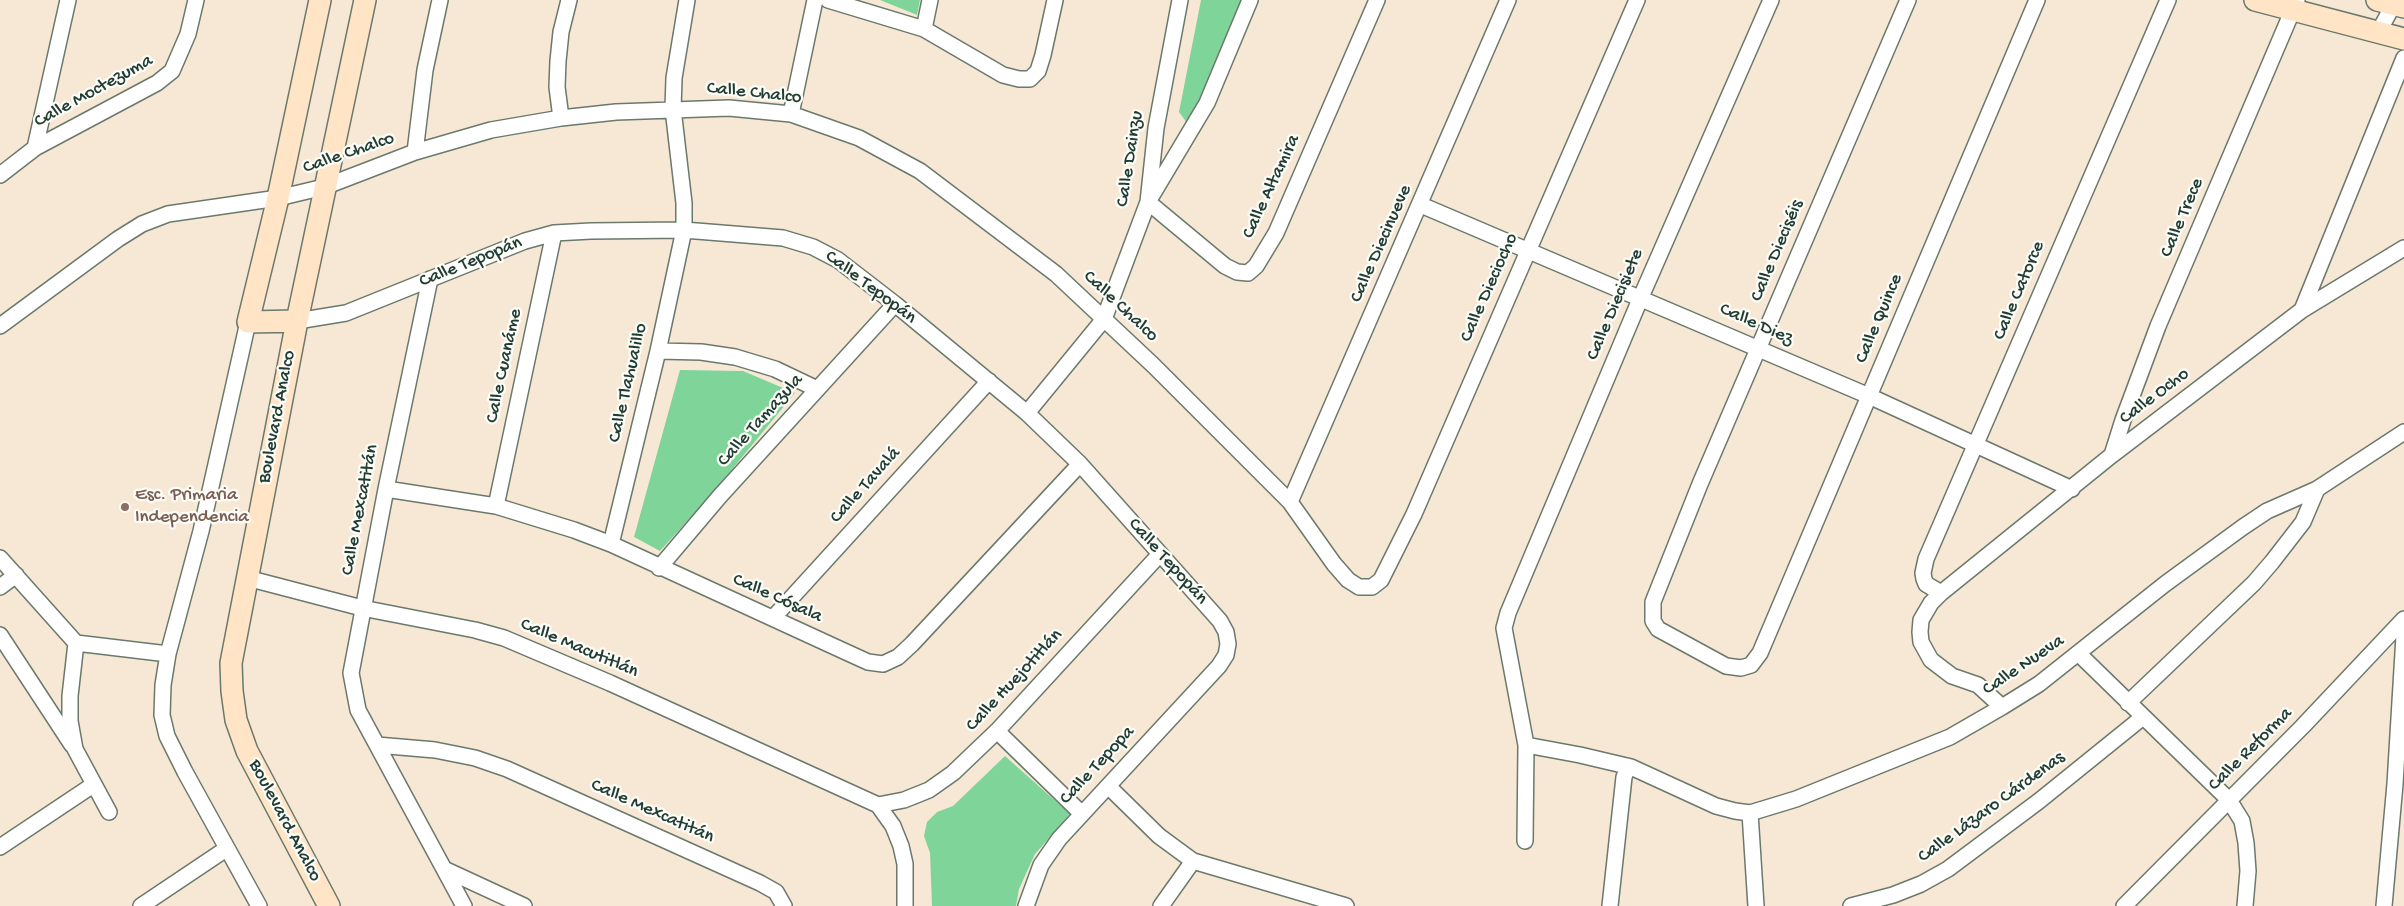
<!DOCTYPE html>
<meta charset="utf-8">
<style>
body{margin:0}
canvas{display:block;background:#f6e8d4}
</style>
<canvas width="2404" height="906"></canvas>
<script>
const ctx = document.querySelector('canvas').getContext('2d');
ctx.lineJoin = 'round';
function fill(path, color) {
  ctx.fillStyle = color;
  ctx.fill(path, 'evenodd');
}
function poly(rows) {
  const path = new Path2D();
  for (const r of rows) {
    path.moveTo(r[0], r[1]);
    for (let i = 2; i < r.length; i += 2) path.lineTo(r[i], r[i + 1]);
  }
  return path;
}
function stroke(path, color, width, dash) {
  ctx.strokeStyle = color;
  ctx.lineWidth = width;
  ctx.lineCap = dash ? 'butt' : 'round';
  ctx.setLineDash(dash || []);
  ctx.stroke(path);
}
function drawText(font, color, halo, rows, align = 'center') {
  ctx.font = font + ' "Gochi Hand",sans-serif';
  ctx.lineWidth = 4.5;
  ctx.setLineDash([]);
  ctx.textBaseline = 'middle';
  ctx.strokeStyle = halo;
  ctx.fillStyle = color;
  for (const [text, x, y, turn = 0] of rows) {
    ctx.save();
    ctx.translate(x, y);
    ctx.rotate((+turn || 0) * Math.PI / 180);
    ctx.textAlign = isNaN(turn) ? turn : align;
    if (halo) ctx.strokeText(text, 0, 0);
    ctx.fillText(text, 0, 0);
    ctx.restore();
  }
}
fill(poly([
 [880,0,920,0,917,15],
 [1201,0,1242,0,1193,117,1187,123,1179,112],
 [680,370,743,371,795,393,710,496,660,551,634,537],
 [1005,756,1070,814,1035,854,1019,889,1016,906,932,906,930,853,924,836,927,822,937,812,953,806]
]), '#7fd599');
const street = poly([
 [828,0,924,29,1003,75,1019,79,1030,79,1038,71,1043,55,1055,0],
 [1250,0,1207,103,1148,202,1225,266,1237,272,1248,273,1256,266,1276,233,1377,0],
 [1908,0,1700,484,1653,602,1653,621,1658,629,1726,666,1741,668,1751,665,1760,653,2037,0],
 [924,29,930,0],
 [2378,33,2396,0],
 [791,114,815,0],
 [561,118,557,87,558,61,561,32,569,0],
 [35,148,68,0],
 [415,152,425,70,440,0],
 [0,175,35,148,157,83,172,71,188,34,196,0],
 [1421,205,1869,396,2072,489],
 [430,279,386,489,351,673,358,710,464,906],
 [2302,310,2404,58],
 [297,321,346,313,525,241,554,233,591,231,684,230,783,238,813,247,838,260,895,304,1027,413,1080,464,1220,621,1226,632,1228,644,1226,655,1219,666,1059,839,1041,865,1026,906],
 [248,322,201,531,168,654,163,685,162,715,167,736,185,772,259,906],
 [0,326,118,239,142,224,168,214,278,198,324,187,415,152,491,130,561,118,616,112,729,108,791,114,859,138,920,171,1056,274,1154,366,1290,502,1334,564,1348,580,1359,587,1372,587,1381,580,1414,514,1637,0],
 [658,351,701,352,735,357,775,369,817,389],
 [1027,413,1104,319,1148,202,1156,128,1180,0],
 [2112,455,2123,420,2158,326,2297,0],
 [386,489,496,506,574,530,611,544,846,652,868,662,883,664,898,657,912,644,1080,464],
 [1290,502,1508,0],
 [496,506,554,233],
 [611,544,658,351,684,230,684,203,673,109,674,78,687,0],
 [0,558,76,643,168,654],
 [659,568,720,496,895,304],
 [247,578,362,608,475,630,504,638,610,683,878,805],
 [0,587,16,575],
 [1941,593,1926,584,1924,579,1923,573,1926,559,2168,0],
 [773,618,989,381],
 [0,635,72,745],
 [76,643,70,696,70,721,75,749,109,812],
 [2079,654,2229,800,2242,821,2246,843,2248,871,2245,906],
 [2128,703,2254,583,2272,562,2303,522,2317,489],
 [2002,707,1978,685,1952,676,1931,660,1921,642,1920,632,1921,620,1931,603,1941,593,2112,455,2302,310,2404,248],
 [997,731,1082,814],
 [377,745,435,750,475,758,507,769,760,883,776,892,784,906],
 [1526,745,1580,755,1631,767,1716,806,1735,811,1750,813,1796,799,1950,737,2002,707,2039,684,2165,584,2243,527,2267,511,2317,489,2404,432],
 [1108,786,1159,836,1193,861,1346,906],
 [878,805,904,800,929,790,953,773,997,731,1160,554],
 [878,805,893,826,901,846,905,864,905,906],
 [1750,813,1756,906],
 [1525,841,1526,745,1504,628,1508,613,1641,297,1771,0],
 [0,847,93,785],
 [444,869,524,906],
 [141,906,226,849],
 [1161,906,1193,861],
 [1610,906,1624,777,1628,767],
 [1851,906,1893,895,1921,884,1948,869,2039,801,2143,717],
 [2124,906,2303,726,2404,619],
 [2384,906,2395,784,2404,636]
]);
const secondary = poly([
 [2255,0,2404,39],
 [2377,0,2404,7],
 [297,321,248,322,278,198,320,0],
 [329,906,247,751,236,720,232,691,231,663,297,321,365,0]
]);
stroke(street, '#6a796c', 18);
stroke(secondary, '#6a796c', 24);
stroke(street, '#fff', 15);
stroke(secondary, '#ffe4c6', 21);
for (const [x, y, r, color] of [
 [125,507,5,"#8d6e63"]
]) {
  const dot = new Path2D();
  dot.arc(x, y, r, 0, 2 * Math.PI);
  ctx.fillStyle = color;
  ctx.fill(dot);
  stroke(dot, '#fdfcf7', 2);
}
drawText('19px', '#1f3d34', '#fdfcf7', [
 ["Calle Moctezuma",94,92,-29],
 ["Calle Chalco",754,94,6],
 ["Calle Chalco",349,154,-19],
 ["Calle Dainzu",1131,159,-81],
 ["Calle Altamira",1272,187,-65],
 ["Calle Trece",2183,218,-67],
 ["Calle Diecinueve",1382,244,-66],
 ["Calle Dieciséis",1778,251,-67],
 ["Calle Tepopán",471,263,-22],
 ["Calle Tepopán",870,288,37],
 ["Calle Dieciocho",1490,288,-66],
 ["Calle Catorce",2020,291,-67],
 ["Calle Diecisiete",1616,305,-67],
 ["Calle Chalco",1120,307,43],
 ["Calle Quince",1880,319,-67],
 ["Calle Diez",1756,325,24],
 ["Calle Cuanáme",505,366,-78],
 ["Calle Tlahualillo",629,383,-77],
 ["Calle Ocho",2155,397,-37],
 ["Boulevard Analco",278,417,-79],
 ["Calle Tamazula",761,421,-48],
 ["Calle Tavalá",866,486,-48],
 ["Calle Mexcatitán",361,510,-79],
 ["Calle Tepopán",1167,562,48],
 ["Calle Cósala",777,599,24],
 ["Calle Macutitlán",579,649,23],
 ["Calle Nueva",2024,666,-34],
 ["Calle Huejotitlán",1015,681,-47],
 ["Calle Reforma",2251,750,-45],
 ["Calle Tepopa",1098,766,-47],
 ["Calle Lázaro Cárdenas",1992,808,-36],
 ["Calle Mexcatitán",652,812,24],
 ["Boulevard Analco",284,821,62]
]);
drawText('19px', '#785e54', '#fdfcf7', [
 ["Esc. Primaria",135,496],
 ["Independencia",135,518]
], 'left');
</script>
